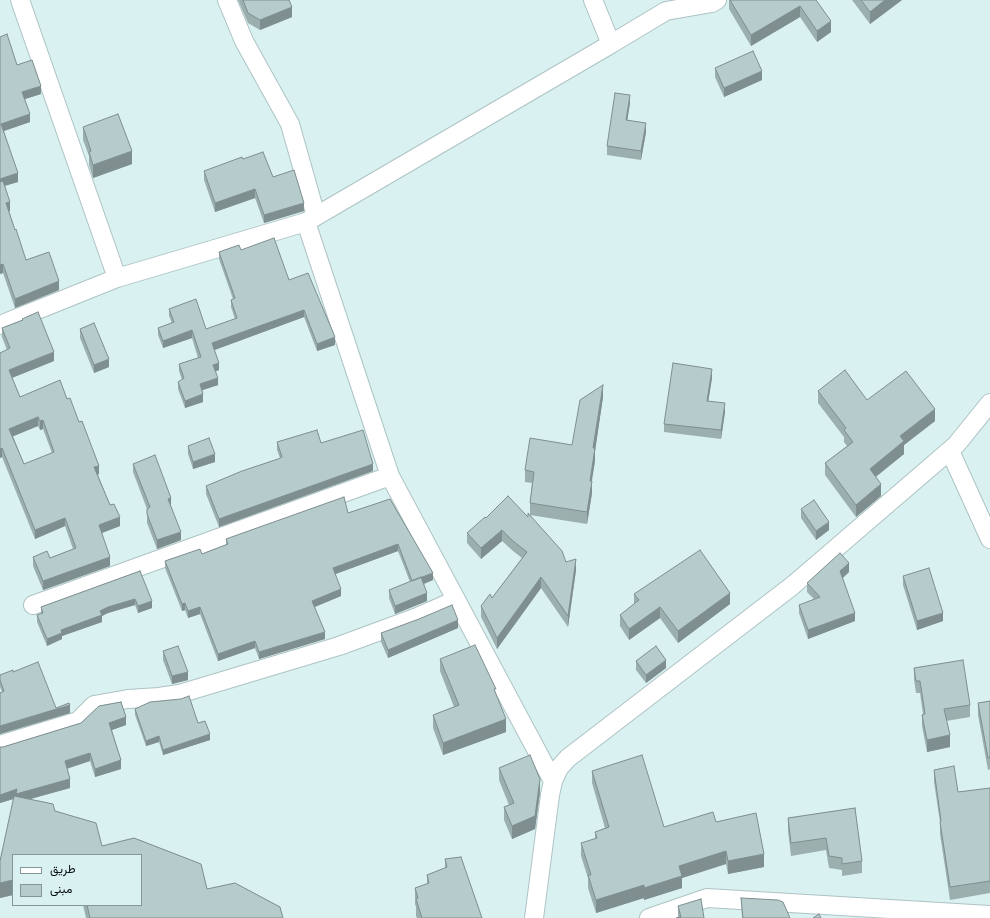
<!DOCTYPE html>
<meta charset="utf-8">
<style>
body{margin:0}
#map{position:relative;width:990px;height:918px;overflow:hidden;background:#daf1f2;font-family:"Asap Condensed",Vazirmatn,sans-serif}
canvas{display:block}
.legend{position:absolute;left:12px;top:854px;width:130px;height:52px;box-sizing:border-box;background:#daf1f2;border:1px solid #859697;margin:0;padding:5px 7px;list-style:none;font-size:12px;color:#060e0e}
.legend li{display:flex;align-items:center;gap:8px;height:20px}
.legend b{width:20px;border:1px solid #859697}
</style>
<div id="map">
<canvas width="990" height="918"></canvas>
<ul class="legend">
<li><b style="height:5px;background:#fff"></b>طريق</li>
<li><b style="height:11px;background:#b5cbcc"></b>مبنى</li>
</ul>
</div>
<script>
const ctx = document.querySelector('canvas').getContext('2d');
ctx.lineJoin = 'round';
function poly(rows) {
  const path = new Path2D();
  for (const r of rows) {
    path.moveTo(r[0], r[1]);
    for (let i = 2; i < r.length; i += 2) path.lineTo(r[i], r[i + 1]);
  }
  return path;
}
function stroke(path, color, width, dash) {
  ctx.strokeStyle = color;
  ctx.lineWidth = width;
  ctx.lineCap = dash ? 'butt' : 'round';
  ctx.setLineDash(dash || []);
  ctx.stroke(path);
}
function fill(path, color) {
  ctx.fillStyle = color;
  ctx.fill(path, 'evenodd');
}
const minor = poly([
 [20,0,117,278],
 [227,0,244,41,290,124,316,216],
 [611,44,666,11,712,3,717,0],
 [306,222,390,476,553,781],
 [0,325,117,278,306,222,611,44,593,0],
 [950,451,990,539],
 [33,605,390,476],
 [0,745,78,721,94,705,128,699,159,697,179,694,339,646,415,618,456,600],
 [534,918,550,795,553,781,559,768,568,758,792,586,956,445,990,403],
 [649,918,707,898,990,915]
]);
stroke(minor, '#adc3c4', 20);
stroke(minor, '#fff', 18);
fill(poly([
 [238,0,289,0,292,17,260,30,248,23],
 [729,0,816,0,831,32,817,42,800,17,751,46,729,9],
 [852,0,902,0,870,24],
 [0,37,17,65,41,94,25,99,30,122,4,131,18,182,5,186,10,211,9,211,15,230,26,260,59,290,15,308,3,273,0,274],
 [715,68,762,80,724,97,715,77],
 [630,103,627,120,646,132,641,160,607,155,607,146],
 [83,127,132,164,93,178,89,165,89,156,83,140],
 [243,159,273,177,304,211,264,223,255,198,215,212,204,180,204,171],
 [241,250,289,280,335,345,317,351,304,317,214,350,219,370,215,372,218,385,202,390,203,402,185,408,178,389,178,382,182,380,179,371,179,364,198,358,192,338,163,348,158,335,158,328,172,323,169,316,169,309,206,329,235,319,231,307,231,300,233,299,219,259,219,252],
 [22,319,54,361,12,378,20,397,99,474,98,475,110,505,120,526,102,533,110,566,43,590,33,566,33,557,50,558,73,549,65,526,35,539,2,457,0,458,0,353,7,350,2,337,2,328,22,320],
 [38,426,40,430,43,429,52,453,24,464,13,436],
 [80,329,109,367,94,373,80,338],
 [712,378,708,401,725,412,721,439,664,432,664,424],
 [818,391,867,400,935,421,904,445,904,454,876,477,881,496,856,517,825,475,825,463,847,446,844,442,844,437,818,403],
 [603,397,595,451,595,461,591,481,592,493,587,524,530,515,566,562,576,570,568,627,541,588,497,649,481,617,481,606,492,598,522,558,513,551,502,541,481,559,467,543,467,533,486,518,528,517,530,515,530,503,532,483,525,482,525,470,572,445],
 [277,442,321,443,373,471,219,527,206,494,206,486,280,458,277,450],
 [188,446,215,462,193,469,188,454],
 [133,464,171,506,181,540,157,549,147,523,147,509,133,472],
 [390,499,433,580,424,584,427,601,395,614,389,598,389,590,410,582,398,551,335,574,341,596,315,607,325,639,259,659,255,648,218,661,200,614,188,618,185,610,182,611,165,568,165,561,202,554,226,545,226,539,348,513],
 [801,509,829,530,816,540,801,518],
 [140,571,152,608,138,613,135,605,108,613,102,616,102,622,62,636,62,639,47,646,37,622,37,615,41,614,41,607],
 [849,572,843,578,855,621,808,639,799,613,799,605,814,599,807,592,807,583],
 [903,576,943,621,917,630,903,585],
 [634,594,730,604,678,643,660,618,629,640,620,626,620,615,634,604],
 [458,628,388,658,381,642,381,633],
 [163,651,188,680,172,684,163,660],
 [440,659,506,732,443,755,433,728,433,715,454,707,440,671],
 [636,661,666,668,646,683,636,670],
 [914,668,970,705,970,717,946,721,950,747,927,752,922,726,922,715,923,714,920,693,916,693,914,679],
 [13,672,56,708,70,713,0,734,0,693,2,692,0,687,0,675],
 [990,701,990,769,988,770,978,715,978,703],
 [121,702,126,717,126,725,112,730,121,760,121,769,95,777,90,761,67,769,70,779,70,788,30,799,53,804,55,811,96,823,102,846,134,838,201,864,207,889,235,883,280,907,283,918,86,918,83,905,141,905,141,855,13,855,13,895,0,898,0,861,14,799,0,803,0,747,3,747,81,723,99,706],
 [135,709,198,723,210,740,163,755,159,742,146,746,135,715],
 [499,768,540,792,535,829,512,839,504,820,504,807,509,805,499,780],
 [934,770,958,792,990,788,990,893,950,900,940,834,940,822,934,782],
 [592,771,664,827,716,822,764,867,728,874,726,864,682,878,682,888,644,900,644,898,596,913,588,888,588,878,581,856,581,843,595,839,595,832,605,828,592,783],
 [855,808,862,861,862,873,842,876,842,870,829,868,826,850,791,856,788,831,788,818],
 [445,859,482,918,417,918,416,916,416,907,415,904,415,888,427,884,427,875,445,868],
 [741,898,790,918,742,918],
 [678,906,704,918,678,918]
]), '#9cafaf');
fill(poly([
 [885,0,902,0,870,24,870,12],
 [800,6,800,17,751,46,751,35],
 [292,7,292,17,260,30,260,20],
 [831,21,831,32,817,42,817,31],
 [762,71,762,80,724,97,724,88],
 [41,86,41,94,22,100,22,92],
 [630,95,630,103,626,129,626,120],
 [30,114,30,122,1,132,1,124],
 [646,123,646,132,641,160,641,151],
 [132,151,132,164,93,178,93,165],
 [18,173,18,182,0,187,0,179],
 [255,189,255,198,215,212,215,203],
 [10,202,10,211,6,212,6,203],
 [304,203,304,211,264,223,264,215],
 [3,264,3,273,0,274,0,265],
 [59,281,59,290,15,308,15,299],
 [304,310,304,317,212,351,212,343],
 [192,330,192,338,163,348,163,341],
 [335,337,335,345,317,351,317,344],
 [54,352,54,361,9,379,9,370],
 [109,359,109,367,94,373,94,365],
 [219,363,219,370,213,372,213,365],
 [712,369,712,378,707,410,707,401],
 [218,378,218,385,200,391,200,384],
 [603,385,603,397,595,451,595,461,590,493,590,481,593,448],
 [203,394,203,402,185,408,185,401],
 [725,403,725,412,721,439,721,430],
 [935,409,935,421,904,445,904,454,870,481,870,469,900,436],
 [38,417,38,426,9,438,9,429],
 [43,420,43,429,40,430,40,421],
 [2,448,2,457,0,458,0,449],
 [215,454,215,462,193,469,193,462],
 [373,464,373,471,219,527,219,519],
 [99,466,99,474,94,476,94,467],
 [592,481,592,493,587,524,587,512],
 [881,484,881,496,856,517,856,505],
 [171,498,171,506,168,499],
 [120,517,120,526,99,534,99,525],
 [65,518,65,526,35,539,35,530],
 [829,522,829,530,816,540,816,531],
 [502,530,502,541,481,559,481,548],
 [181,532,181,540,157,549,157,540],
 [398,544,398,551,333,575,333,568],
 [110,557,110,566,43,590,43,581],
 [576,559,576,570,568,627,568,616],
 [849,563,849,572,840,580,840,571],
 [433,573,433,580,413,588,413,581],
 [541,577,541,588,497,649,497,638],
 [341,589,341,596,312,608,312,601],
 [427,593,427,601,395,614,395,606],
 [730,593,730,604,678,643,678,631],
 [135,599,135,605,108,613,102,616,102,622,62,636,62,639,47,646,47,639,61,630,108,607],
 [152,601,152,608,138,613,138,606],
 [185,603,185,610,182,611,182,604],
 [200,607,200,614,188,618,188,611],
 [660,607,660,618,629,640,629,629],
 [855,613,855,621,808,639,808,630],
 [943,613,943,621,917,630,917,621],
 [458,620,458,628,388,658,388,650],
 [325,632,325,639,259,659,259,652],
 [255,641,255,648,218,661,218,654],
 [666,660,666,668,646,683,646,675],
 [188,672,188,680,172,684,172,676],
 [70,705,70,713,0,734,0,726],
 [126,717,126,725,109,731,109,723],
 [506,719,506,732,443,755,443,743],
 [210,734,210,740,163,755,163,750],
 [950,735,950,747,927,752,927,740],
 [159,736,159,742,146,746,146,741],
 [90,753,90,761,65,769,65,761],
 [121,760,121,769,95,777,95,769],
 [70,779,70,788,16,803,16,798,0,803,0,795,17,789],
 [540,779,540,792,535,829,512,839,512,826],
 [726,851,726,864,682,878,682,888,644,900,644,888,679,866],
 [764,854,764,867,728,874,728,861],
 [13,880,13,895,0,898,0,883],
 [644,885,644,898,596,913,596,900]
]), '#7f8e8f');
const building = poly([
 [243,0,289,0,292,7,260,20,248,13,243,0],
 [730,0,816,0,831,21,817,31,800,6,751,35,730,0],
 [861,0,885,0,870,12,861,0],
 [7,34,17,65,32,60,41,86,22,92,30,114,1,124,18,173,0,179,0,37,7,34],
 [753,51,762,71,724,88,715,68,753,51],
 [615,93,630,95,626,120,646,123,641,151,607,146,615,93],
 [118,114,132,151,93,165,89,152,91,151,83,127,118,114],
 [263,152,273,177,294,170,304,203,264,215,255,189,215,203,204,171,242,157,243,159,263,152],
 [3,181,10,202,6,203,15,230,16,229,26,260,49,252,59,281,15,299,3,264,0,265,0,182,3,181],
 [274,238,289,280,308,273,335,337,317,344,304,310,212,343,219,363,213,365,218,378,200,384,203,394,185,401,178,382,184,378,179,364,201,357,192,330,163,341,158,328,174,322,169,309,196,299,206,329,237,318,231,300,235,298,219,252,239,245,241,250,274,238],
 [38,312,54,352,9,370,20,397,60,380,67,399,70,398,79,422,82,421,99,466,94,467,110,505,114,504,120,517,99,525,110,557,43,581,33,557,47,551,50,558,76,548,65,518,35,530,2,448,0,449,0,353,10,348,2,328,23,320,22,319,38,312],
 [38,417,40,421,43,420,54,452,24,464,9,429,38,417],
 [94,323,109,359,94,365,80,329,94,323],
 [673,363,712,369,707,401,725,403,721,430,664,424,673,363],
 [845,370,867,400,906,371,935,409,900,436,904,441,870,469,881,484,856,505,825,463,853,442,844,430,846,428,818,391,845,370],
 [603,385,593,448,595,448,590,481,592,481,587,512,530,503,534,472,525,470,530,438,572,445,580,400,603,385],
 [317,430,321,443,363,430,373,464,219,519,206,486,242,471,278,459,282,457,277,442,317,430],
 [209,438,215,454,193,462,188,446,209,438],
 [155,455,171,498,168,499,181,532,157,540,147,514,147,509,150,507,133,464,155,455],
 [508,496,528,517,528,513,562,551,566,562,576,559,568,616,541,577,497,638,481,606,490,594,492,598,527,552,513,541,502,530,481,548,467,533,485,517,486,518,508,496],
 [344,497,348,513,390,499,433,573,412,581,398,544,333,568,341,589,312,601,325,632,259,652,255,641,218,654,200,607,188,611,185,603,182,604,165,561,200,549,202,554,228,544,226,539,344,497],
 [814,500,829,522,816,531,801,509,814,500],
 [700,550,730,593,678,631,660,607,629,629,620,615,639,600,634,594,700,550],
 [840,553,849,563,840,571,855,613,808,630,799,605,820,597,807,583,840,553],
 [929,568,943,613,917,621,903,576,929,568],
 [140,571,152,601,138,606,135,599,108,607,100,611,102,615,61,630,62,633,47,639,37,615,43,613,41,607,140,571],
 [421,577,427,593,395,606,389,590,421,577],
 [452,605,458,620,388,650,381,633,419,619,452,605],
 [475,645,496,689,494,689,506,719,443,743,433,715,459,705,440,659,475,645],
 [178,646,188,672,172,676,163,651,178,646],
 [656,646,666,660,646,675,636,661,656,646],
 [963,660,970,705,944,709,950,735,927,740,922,715,925,714,920,681,916,681,914,668,963,660],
 [38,662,56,708,69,703,70,705,0,726,0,693,4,691,0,680,0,675,13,670,13,672,38,662],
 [189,696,198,723,205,721,210,734,163,750,159,736,146,741,135,709,150,702,181,699,189,696],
 [990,701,990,757,988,758,978,703,990,701],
 [121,702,126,717,109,723,121,760,95,769,90,753,65,761,70,779,16,794,17,789,0,795,0,747,3,747,81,723,99,706,121,702],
 [530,755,540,779,535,816,512,826,504,807,514,803,499,768,530,755],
 [642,755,664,827,713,812,716,822,756,813,764,854,728,861,726,851,679,866,682,876,644,888,644,885,596,900,588,875,591,875,581,843,597,838,595,832,609,827,592,771,642,755],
 [954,766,958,792,990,788,990,881,950,887,940,822,941,821,934,770,954,766],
 [14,796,53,804,55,811,96,823,102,846,134,838,201,864,207,889,235,883,280,907,283,918,90,918,87,905,141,905,141,855,13,855,13,880,0,883,0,861,14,796],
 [855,808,862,861,842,864,842,858,829,856,826,838,791,843,788,818,855,808],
 [461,857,482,918,422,918,416,899,418,898,415,888,429,883,427,875,447,867,445,859,461,857],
 [741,898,778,900,783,902,790,918,743,918,741,898],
 [701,899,704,918,676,918,681,917,678,906,701,899],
 [819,914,821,918,813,918,819,914]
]);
fill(building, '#b5cbcc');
stroke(building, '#7f8e8f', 1);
</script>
